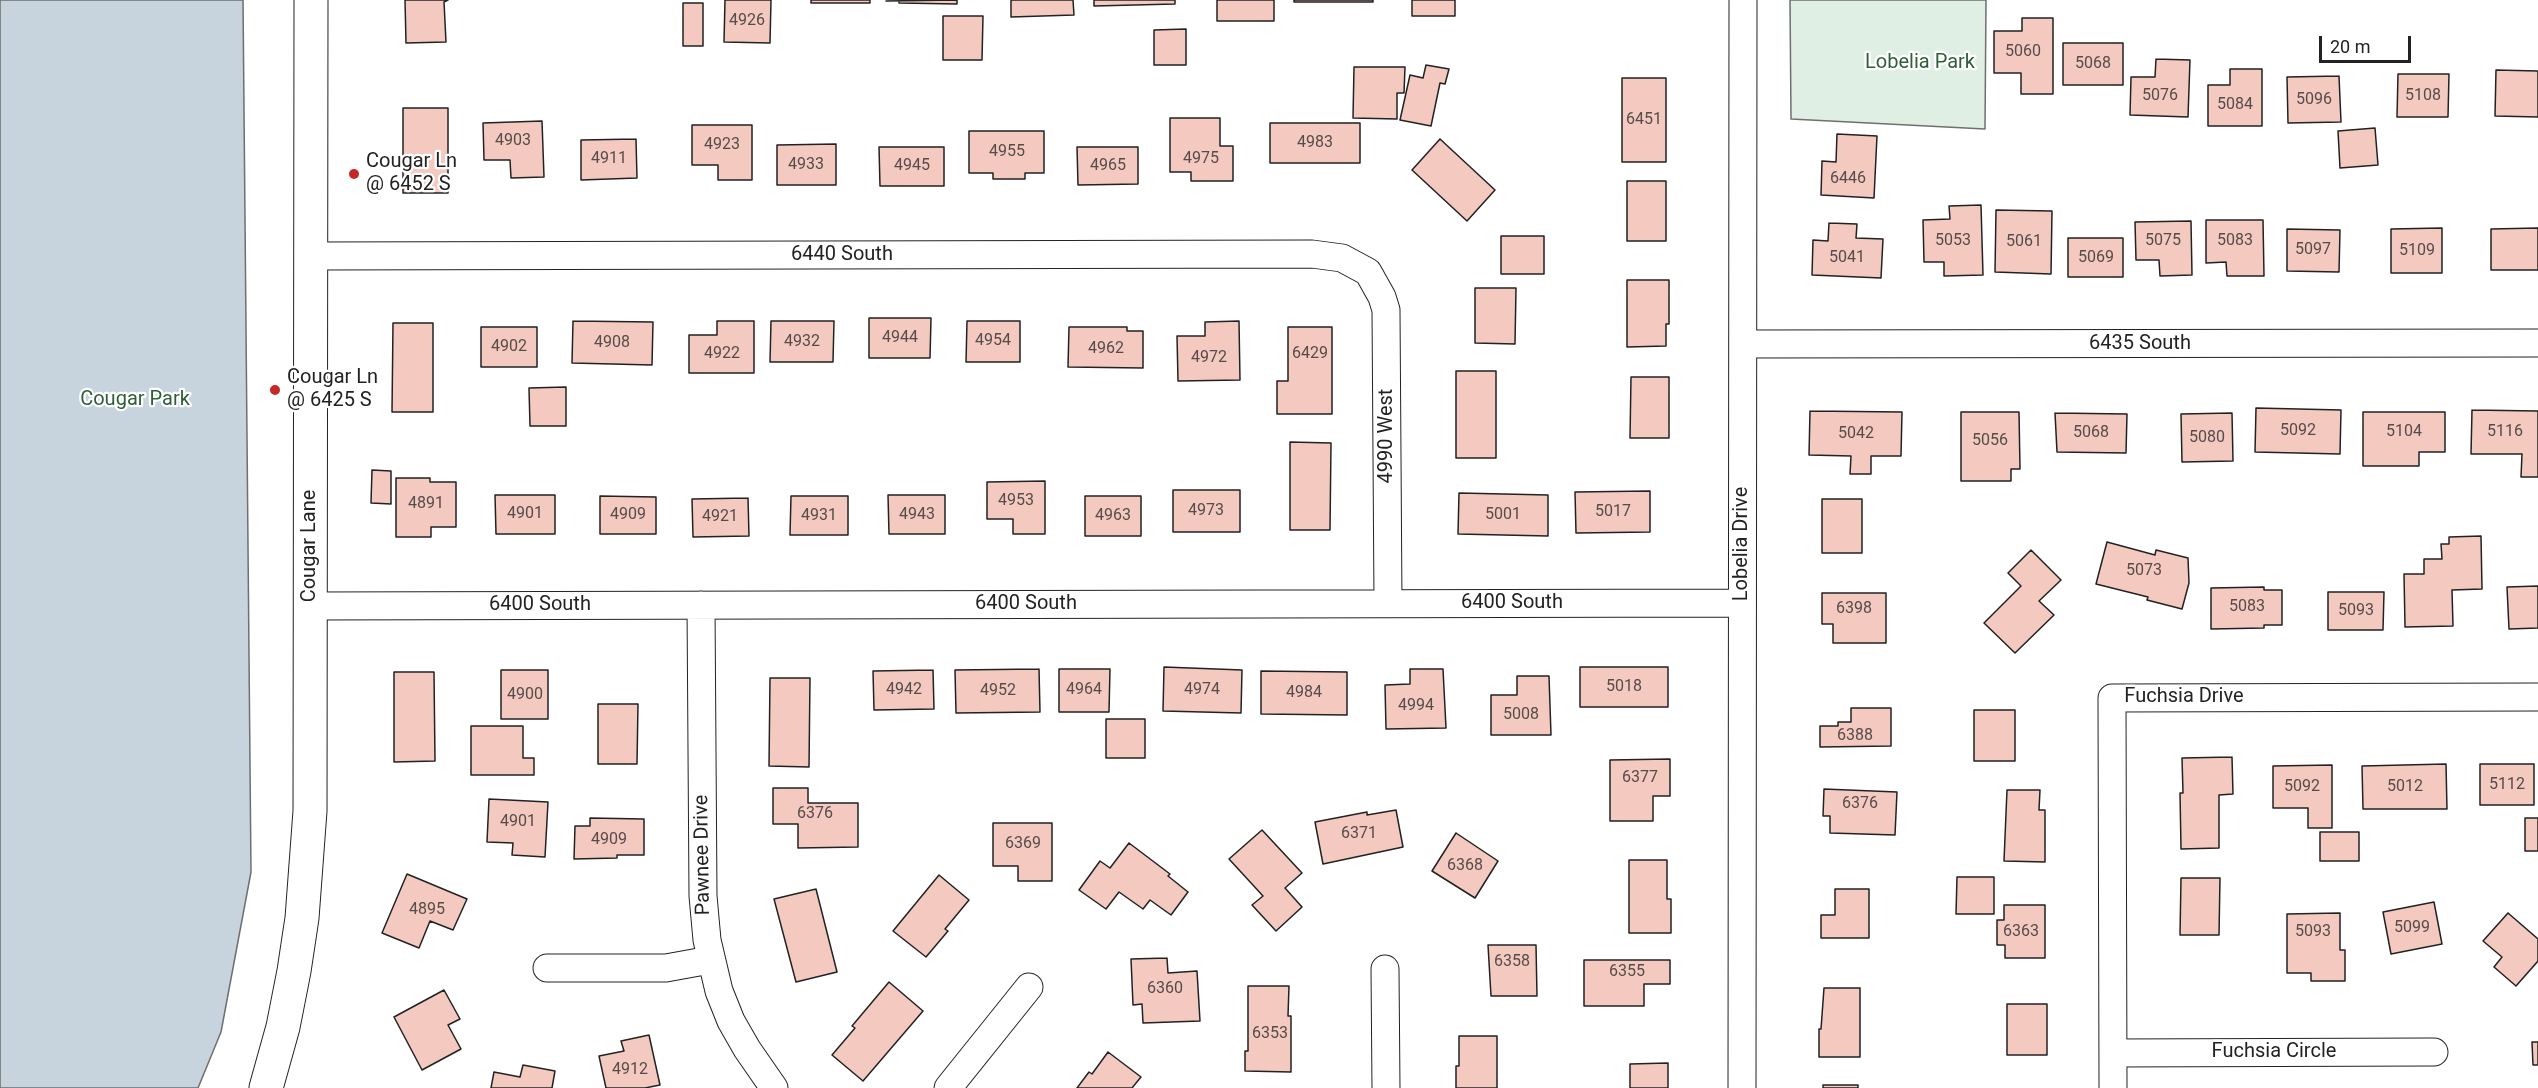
<!DOCTYPE html>
<style>
body{margin:0}
#map{position:relative;width:2538px;height:1088px;overflow:hidden;background:#fff;font-family:Roboto,sans-serif}
canvas{display:block}
.scale{position:absolute;left:2319px;top:36px;width:92px;height:27px;box-sizing:border-box;border:3px solid #222;border-top:0;padding-left:8px;font-size:18px;line-height:21px;white-space:nowrap;color:#222;-webkit-text-stroke:4px #fff;paint-order:stroke}
</style>
<div id="map">
<canvas width="2538" height="1088"></canvas>
<div class="scale">20 m</div>
</div>
<script>
const ctx = document.querySelector('canvas').getContext('2d');
ctx.lineJoin = 'round';
function fill(path, color) {
  ctx.fillStyle = color;
  ctx.fill(path, 'evenodd');
}
function poly(rows) {
  const path = new Path2D();
  for (const r of rows) {
    path.moveTo(r[0], r[1]);
    for (let i = 2; i < r.length; i += 2) path.lineTo(r[i], r[i + 1]);
  }
  return path;
}
function stroke(path, color, width, dash) {
  ctx.strokeStyle = color;
  ctx.lineWidth = width;
  ctx.lineCap = dash ? 'butt' : 'round';
  ctx.setLineDash(dash || []);
  ctx.stroke(path);
}
function drawText(font, color, halo, rows, align = 'center') {
  ctx.font = font + ' Roboto,sans-serif';
  ctx.lineWidth = 4.5;
  ctx.setLineDash([]);
  ctx.textBaseline = 'middle';
  ctx.strokeStyle = halo;
  ctx.fillStyle = color;
  for (const [text, x, y, turn = 0] of rows) {
    ctx.save();
    ctx.translate(x, y);
    ctx.rotate((+turn || 0) * Math.PI / 180);
    ctx.textAlign = isNaN(turn) ? turn : align;
    if (halo) ctx.strokeText(text, 0, 0);
    ctx.fillText(text, 0, 0);
    ctx.restore();
  }
}
const green = poly([
 [1790,0,1986,0,1985,129,1791,119,1790,0]
]);
fill(green, '#e0efe3');
stroke(green, '#6f6f6f', 1.5);
const water = poly([
 [0,0,243,0,251,872,221,1032,198,1088,0,1088,0,0]
]);
fill(water, '#c7d3dd');
stroke(water, '#6f6f6f', 1.5);
const building = poly([
 [405,0,448,0,444,2,446,42,406,43,405,0],
 [725,0,771,0,770,43,724,42,725,0],
 [811,0,870,0,870,3,811,3,811,0],
 [957,0,957,4,899,3,899,1,886,1,957,0],
 [1011,0,1073,0,1074,15,1011,17,1011,0],
 [1094,0,1175,0,1175,4,1094,6,1094,0],
 [1217,0,1274,0,1274,21,1217,21,1217,0],
 [1294,0,1373,0,1373,2,1294,2,1294,0],
 [1412,0,1455,0,1455,16,1412,16,1412,0],
 [683,3,703,3,703,46,683,46,683,3],
 [943,16,983,16,982,60,943,60,943,16],
 [2022,18,2053,18,2053,94,2021,94,2021,73,1994,73,1994,31,2022,31,2022,18],
 [1186,29,1186,65,1154,65,1154,30,1186,29],
 [2063,43,2123,43,2123,85,2063,85,2063,43],
 [2156,59,2190,60,2188,117,2130,115,2131,77,2155,77,2156,59],
 [1426,65,1449,69,1445,84,1440,83,1431,126,1400,120,1410,75,1423,78,1426,65],
 [1354,67,1405,67,1404,93,1397,93,1397,119,1353,118,1354,67],
 [2230,69,2262,69,2262,126,2208,126,2208,85,2230,85,2230,69],
 [2496,70,2538,71,2538,117,2495,116,2496,70],
 [2398,74,2449,74,2448,117,2397,117,2398,74],
 [2339,76,2341,122,2288,123,2287,77,2339,76],
 [1622,78,1666,78,1666,162,1622,162,1622,78],
 [403,108,448,108,448,193,403,193,403,108],
 [1170,118,1220,118,1220,146,1233,146,1233,181,1191,181,1191,172,1170,172,1170,118],
 [542,121,544,177,511,178,510,160,484,160,483,123,542,121],
 [1270,123,1360,123,1360,163,1270,163,1270,123],
 [692,125,752,125,752,180,718,180,718,165,692,165,692,125],
 [2375,128,2378,165,2340,168,2338,131,2375,128],
 [969,131,1044,131,1044,173,1025,173,1025,179,993,179,993,173,969,173,969,131],
 [1837,134,1877,136,1874,198,1821,195,1822,161,1836,162,1837,134],
 [636,139,637,178,581,180,581,140,636,139],
 [1440,139,1495,190,1467,221,1412,170,1440,139],
 [836,144,836,185,777,185,777,145,836,144],
 [879,147,944,147,944,186,880,186,879,147],
 [1077,147,1138,147,1138,184,1078,185,1077,147],
 [1627,181,1666,181,1666,241,1627,241,1627,181],
 [1981,205,1983,275,1944,276,1944,262,1924,262,1923,220,1950,219,1949,206,1981,205],
 [1996,210,2052,211,2051,274,1995,272,1996,210],
 [2206,220,2263,220,2264,276,2227,276,2226,262,2206,263,2206,220],
 [2191,221,2192,275,2160,276,2159,260,2136,260,2135,222,2191,221],
 [1829,223,1857,224,1856,238,1883,239,1881,278,1812,275,1813,240,1828,241,1829,223],
 [2442,228,2442,273,2391,273,2391,229,2442,228],
 [2538,228,2538,270,2491,270,2491,229,2538,228],
 [2287,229,2340,230,2339,272,2287,271,2287,229],
 [1501,236,1544,236,1544,274,1501,274,1501,236],
 [2068,238,2123,238,2123,277,2068,277,2068,238],
 [1627,280,1669,280,1669,324,1666,324,1666,346,1627,347,1627,280],
 [1475,288,1516,288,1515,344,1475,343,1475,288],
 [869,318,931,318,930,358,869,358,869,318],
 [573,321,653,322,652,365,572,363,573,321],
 [717,321,754,321,754,373,689,373,689,335,717,335,717,321],
 [771,321,834,321,833,362,770,362,771,321],
 [967,321,1020,321,1020,362,966,362,967,321],
 [1239,321,1240,380,1178,381,1177,336,1205,336,1205,322,1239,321],
 [393,323,433,323,433,412,392,412,393,323],
 [481,327,537,327,537,367,481,367,481,327],
 [1069,327,1127,327,1127,331,1143,331,1143,368,1068,367,1069,327],
 [1288,327,1332,327,1332,414,1277,414,1277,381,1288,381,1288,327],
 [1456,371,1496,371,1496,458,1456,458,1456,371],
 [1631,377,1669,377,1669,438,1630,438,1631,377],
 [566,387,566,426,530,426,529,388,566,387],
 [2256,408,2341,410,2340,454,2255,452,2256,408],
 [2472,410,2538,411,2538,477,2521,477,2522,454,2471,454,2472,410],
 [1810,411,1902,412,1901,456,1871,456,1871,474,1850,474,1851,456,1809,455,1810,411],
 [1961,412,2019,412,2020,469,2011,469,2011,481,1961,481,1961,412],
 [2363,412,2445,412,2445,452,2419,452,2419,466,2363,466,2363,412],
 [2055,413,2127,414,2126,453,2057,452,2055,413],
 [2232,413,2233,461,2182,462,2181,414,2232,413],
 [1290,442,1331,443,1330,530,1290,530,1290,442],
 [372,470,391,471,391,504,371,503,372,470],
 [396,478,430,478,430,482,456,482,456,527,431,527,431,537,396,537,396,478],
 [1045,481,1045,534,1013,534,1013,519,987,519,987,482,1045,481],
 [1173,490,1240,490,1240,532,1173,532,1173,490],
 [1650,491,1650,532,1576,533,1575,492,1650,491],
 [1459,493,1548,495,1548,536,1458,534,1459,493],
 [495,495,555,495,555,534,496,534,495,495],
 [888,495,945,495,945,534,889,534,888,495],
 [600,496,656,497,656,534,600,534,600,496],
 [791,496,848,496,848,535,790,535,791,496],
 [1085,496,1141,496,1141,536,1085,536,1085,496],
 [748,498,749,536,693,537,692,499,748,498],
 [1822,499,1862,499,1862,553,1822,553,1822,499],
 [2481,536,2482,589,2452,590,2453,626,2405,627,2404,574,2424,574,2424,559,2442,559,2441,544,2449,544,2449,537,2481,536],
 [2107,542,2155,555,2156,550,2188,558,2189,583,2182,609,2147,600,2148,597,2096,584,2107,542],
 [2031,550,2061,580,2039,601,2054,615,2015,653,1984,623,2021,586,2008,573,2031,550],
 [2538,586,2538,628,2509,629,2507,587,2538,586],
 [2264,587,2264,590,2282,590,2282,625,2264,625,2264,628,2211,629,2211,588,2264,587],
 [2328,592,2384,592,2383,630,2328,630,2328,592],
 [1822,593,1886,593,1886,643,1833,643,1833,624,1822,624,1822,593],
 [1164,667,1242,670,1241,713,1163,711,1164,667],
 [1580,667,1668,667,1668,707,1580,707,1580,667],
 [1039,669,1040,712,956,713,955,670,1039,669],
 [1059,669,1110,669,1109,712,1059,712,1059,669],
 [1410,669,1443,669,1446,728,1386,729,1385,685,1410,684,1410,669],
 [501,670,548,670,548,719,501,719,501,670],
 [933,670,934,709,874,710,873,671,933,670],
 [1261,671,1347,672,1347,715,1261,714,1261,671],
 [394,672,434,672,435,761,394,762,394,672],
 [1517,676,1549,676,1551,735,1491,735,1491,695,1517,695,1517,676],
 [770,678,810,678,809,767,769,766,770,678],
 [598,704,638,704,637,764,598,764,598,704],
 [1851,708,1891,708,1891,746,1820,747,1820,726,1838,726,1838,722,1851,722,1851,708],
 [1974,710,2015,710,2015,761,1974,761,1974,710],
 [1106,719,1145,719,1145,758,1106,758,1106,719],
 [471,726,523,726,523,758,534,758,534,775,471,775,471,726],
 [2232,757,2233,794,2219,795,2219,848,2181,849,2180,793,2183,793,2182,758,2232,757],
 [1670,759,1670,796,1653,796,1653,821,1610,821,1610,760,1670,759],
 [2446,764,2447,809,2363,809,2362,766,2446,764],
 [2480,764,2534,764,2534,805,2480,805,2480,764],
 [2332,765,2332,828,2308,828,2308,808,2273,808,2273,766,2332,765],
 [773,788,808,788,808,803,858,803,858,847,798,848,798,824,773,824,773,788],
 [1824,789,1897,792,1895,835,1830,833,1830,816,1823,816,1824,789],
 [2007,790,2040,790,2039,810,2045,810,2045,862,2004,861,2007,790],
 [489,799,548,802,545,857,512,855,513,843,487,842,489,799],
 [1396,810,1403,847,1323,864,1315,822,1367,812,1367,815,1396,810],
 [590,818,644,819,644,855,617,855,617,858,574,859,575,826,590,826,590,818],
 [2525,818,2538,818,2538,851,2525,851,2525,818],
 [993,823,1052,823,1052,881,1018,881,1018,866,993,866,993,823],
 [1262,830,1302,873,1285,888,1302,907,1276,931,1252,905,1263,896,1229,859,1262,830],
 [2320,832,2359,832,2359,861,2320,861,2320,832],
 [1456,833,1498,861,1475,898,1432,871,1456,833],
 [1129,843,1170,874,1168,876,1188,892,1171,915,1150,900,1143,909,1119,892,1106,909,1079,890,1100,861,1110,868,1129,843],
 [1629,860,1667,860,1667,899,1671,899,1671,933,1629,933,1629,860],
 [407,874,467,899,453,930,430,921,419,948,382,933,407,874],
 [939,875,969,900,945,929,948,931,926,957,893,931,939,875],
 [1957,877,1994,877,1994,914,1956,914,1957,877],
 [2181,878,2220,878,2219,935,2180,935,2181,878],
 [816,889,837,972,796,982,774,899,816,889],
 [1835,889,1869,889,1869,938,1821,938,1821,915,1835,915,1835,889],
 [2434,902,2442,944,2391,954,2383,912,2434,902],
 [2004,905,2045,905,2045,958,2005,958,2005,945,1997,945,1997,920,2004,920,2004,905],
 [2340,913,2340,950,2345,950,2345,981,2311,981,2311,973,2287,973,2287,914,2340,913],
 [2508,913,2538,939,2538,961,2516,986,2494,967,2502,957,2483,941,2508,913],
 [1488,945,1536,945,1537,996,1491,996,1488,945],
 [1167,958,1168,973,1197,971,1200,1021,1143,1023,1142,1004,1133,1005,1131,959,1167,958],
 [1584,960,1670,960,1670,984,1644,984,1644,1006,1584,1006,1584,960],
 [889,982,923,1011,863,1081,832,1055,855,1028,852,1026,889,982],
 [1248,986,1289,986,1288,1016,1291,1016,1291,1072,1245,1071,1245,1051,1248,1051,1248,986],
 [1824,988,1860,988,1860,1057,1819,1057,1819,1029,1821,1029,1824,988],
 [444,990,460,1019,448,1025,461,1049,422,1070,394,1017,444,990],
 [2007,1004,2047,1004,2047,1055,2007,1055,2007,1004],
 [649,1035,660,1085,645,1088,606,1088,599,1056,624,1051,621,1041,649,1035],
 [1459,1036,1497,1036,1497,1088,1456,1088,1456,1066,1459,1066,1459,1036],
 [2532,1042,2538,1042,2538,1065,2533,1065,2532,1042],
 [1108,1052,1141,1077,1132,1088,1077,1088,1089,1072,1092,1074,1108,1052],
 [1668,1063,1668,1088,1630,1088,1630,1064,1668,1063],
 [523,1065,555,1071,552,1088,491,1088,494,1072,520,1077,523,1065],
 [1823,1085,1858,1085,1858,1088,1823,1088,1823,1085]
]);
fill(building, '#f3c9c0');
stroke(building, '#222', 1.5);
const street = poly([
 [311,256,1312,254,1342,258,1368,272,1382,297,1386,310,1388,603],
 [1743,344,2538,343],
 [701,605,703,896,707,940,719,991,731,1021,747,1049,774,1088],
 [310,606,1742,603],
 [547,968,666,968,710,960],
 [1385,969,1386,1088],
 [2113,1053,2434,1052],
 [948,1088,1029,987],
 [1742,1088,1743,0],
 [2113,1088,2112,698,2538,697]
]);
const secondary = poly([
 [266,1088,283,1027,294,971,302,918,310,811,311,0]
]);
stroke(street, '#222', 29);
stroke(secondary, '#222', 35);
stroke(street, '#fff', 27);
stroke(secondary, '#fff', 33);
for (const [x, y, r, color] of [
 [354,174,6,"#c62828"],
 [275,390,6,"#c62828"]
]) {
  const dot = new Path2D();
  dot.arc(x, y, r, 0, 2 * Math.PI);
  ctx.fillStyle = color;
  ctx.fill(dot);
  stroke(dot, '#fff', 2);
}
drawText('16px', '#564c4a', null, [
 ["4926",747,21],
 ["5060",2023,52],
 ["5068",2093,64],
 ["5076",2160,96],
 ["5108",2423,96],
 ["5096",2314,100],
 ["5084",2235,105],
 ["6451",1644,120],
 ["4903",513,141],
 ["4983",1315,143],
 ["4923",722,145],
 ["4955",1007,152],
 ["4911",609,159],
 ["4975",1201,159],
 ["4933",806,165],
 ["4945",912,166],
 ["4965",1108,166],
 ["6446",1848,179],
 ["5053",1953,241],
 ["5075",2163,241],
 ["5083",2235,241],
 ["5061",2024,242],
 ["5097",2313,250],
 ["5109",2417,251],
 ["5041",1847,258],
 ["5069",2096,258],
 ["4944",900,338],
 ["4954",993,341],
 ["4932",802,342],
 ["4908",612,343],
 ["4902",509,347],
 ["4962",1106,349],
 ["4922",722,354],
 ["6429",1310,354],
 ["4972",1209,358],
 ["5092",2298,431],
 ["5104",2404,432],
 ["5116",2505,432],
 ["5068",2091,433],
 ["5042",1856,434],
 ["5080",2207,438],
 ["5056",1990,441],
 ["4953",1016,501],
 ["4891",426,504],
 ["4973",1206,511],
 ["5017",1613,512],
 ["4901",525,514],
 ["4909",628,515],
 ["4943",917,515],
 ["5001",1503,515],
 ["4931",819,516],
 ["4963",1113,516],
 ["4921",720,517],
 ["5073",2144,571],
 ["5083",2247,607],
 ["6398",1854,609],
 ["5093",2356,611],
 ["5018",1624,687],
 ["4942",904,690],
 ["4964",1084,690],
 ["4974",1202,690],
 ["4952",998,691],
 ["4984",1304,693],
 ["4900",525,695],
 ["4994",1416,706],
 ["5008",1521,715],
 ["6388",1855,736],
 ["6377",1640,778],
 ["5112",2507,785],
 ["5092",2302,787],
 ["5012",2405,787],
 ["6376",1860,804],
 ["6376",815,814],
 ["4901",518,822],
 ["6371",1359,834],
 ["4909",609,840],
 ["6369",1023,844],
 ["6368",1465,866],
 ["4895",427,910],
 ["5099",2412,928],
 ["6363",2021,932],
 ["5093",2313,932],
 ["6358",1512,962],
 ["6355",1627,972],
 ["6360",1165,989],
 ["6353",1270,1034],
 ["4912",630,1070]
]);
drawText('20px', '#2f5e38', '#fff', [
 ["Lobelia Park",1920,63],
 ["Cougar Park",135,400]
]);
drawText('20px', '#222', '#fff', [
 ["Cougar Ln",366,162],
 ["@ 6452 S",366,185],
 ["Cougar Ln",287,378],
 ["@ 6425 S",287,401]
], 'left');
drawText('20px', '#222', '#fff', [
 ["6440 South",842,255],
 ["6435 South",2140,344],
 ["4990 West",1387,436,-90],
 ["Lobelia Drive",1742,544,-90],
 ["Cougar Lane",310,546,-90],
 ["6400 South",1512,603],
 ["6400 South",1026,604],
 ["6400 South",540,605],
 ["Fuchsia Drive",2184,697],
 ["Pawnee Drive",703,855,-91],
 ["Fuchsia Circle",2274,1052]
]);
</script>
